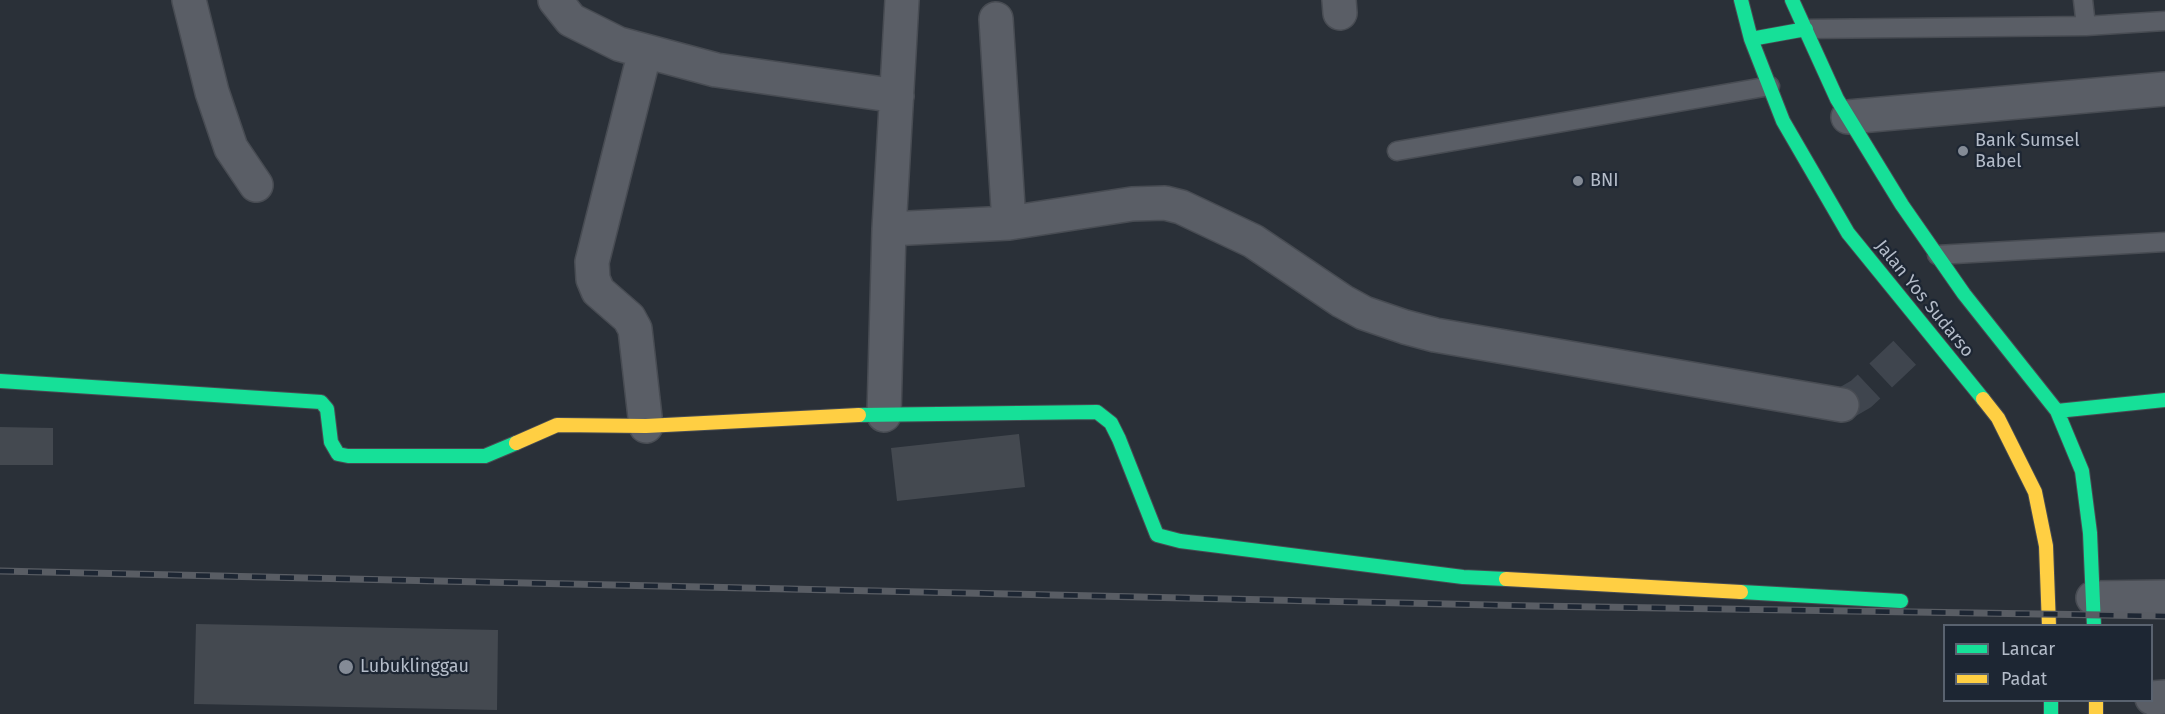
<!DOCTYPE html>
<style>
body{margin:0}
#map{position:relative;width:2165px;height:714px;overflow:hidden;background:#2a3038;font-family:"Fira Sans",sans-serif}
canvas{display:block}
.legend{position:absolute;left:1943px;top:624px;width:210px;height:78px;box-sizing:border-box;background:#1d2633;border:2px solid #59626f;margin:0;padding:8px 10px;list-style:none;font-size:18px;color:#b4bcc9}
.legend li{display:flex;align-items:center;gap:12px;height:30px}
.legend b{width:30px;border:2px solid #59626f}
</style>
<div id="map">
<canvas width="2165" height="714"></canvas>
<ul class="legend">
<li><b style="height:8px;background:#16e098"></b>Lancar</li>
<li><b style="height:8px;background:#ffcf43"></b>Padat</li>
</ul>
</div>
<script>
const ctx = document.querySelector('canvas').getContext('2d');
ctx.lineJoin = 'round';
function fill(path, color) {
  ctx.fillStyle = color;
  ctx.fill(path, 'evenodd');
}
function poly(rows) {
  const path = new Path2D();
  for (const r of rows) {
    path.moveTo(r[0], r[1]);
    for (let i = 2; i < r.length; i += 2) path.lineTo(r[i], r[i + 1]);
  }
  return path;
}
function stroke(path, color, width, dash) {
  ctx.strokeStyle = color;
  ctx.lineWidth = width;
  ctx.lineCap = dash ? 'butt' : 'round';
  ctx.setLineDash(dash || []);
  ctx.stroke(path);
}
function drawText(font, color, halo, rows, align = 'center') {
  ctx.font = font + ' "Fira Sans",sans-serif';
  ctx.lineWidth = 4.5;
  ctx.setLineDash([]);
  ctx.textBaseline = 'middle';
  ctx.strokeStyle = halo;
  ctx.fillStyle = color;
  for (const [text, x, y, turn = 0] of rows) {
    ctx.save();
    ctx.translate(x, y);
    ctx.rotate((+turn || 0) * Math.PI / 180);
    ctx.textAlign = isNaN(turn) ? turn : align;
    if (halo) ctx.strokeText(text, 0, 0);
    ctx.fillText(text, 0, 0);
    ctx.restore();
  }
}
fill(poly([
 [0,427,53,428,53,465,0,465],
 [1019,434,1025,487,897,501,891,448],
 [196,624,498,630,497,710,194,704]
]), '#444950');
stroke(poly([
 [1842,405,1861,394,1912,346]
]), '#3f454e', 33, [33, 16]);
const lane = poly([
 [2083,0,2086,26],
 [1806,29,2086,26,2165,21],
 [1397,151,1770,86],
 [1937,255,2165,242]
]);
const street = poly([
 [189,0,212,92,231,148,256,185],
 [555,0,571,20,619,44,716,70,897,96],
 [1339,0,1340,13],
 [996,19,1009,223],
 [645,51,592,262,593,279,598,291,629,318,635,329,646,426],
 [1848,117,2165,89],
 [889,229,1009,223,1132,204,1165,203,1181,207,1253,241,1342,301,1364,313,1405,327,1435,335,1842,405],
 [884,415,889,229,902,0],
 [2093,598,2165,597],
 [2152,698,2165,697]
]);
const fast = poly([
 [1741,0,1751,39,1783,121,1848,233,1983,399],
 [1792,0,1837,99,1902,205,1964,294,2057,411,2082,471,2090,533,2094,626],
 [1751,39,1806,29],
 [0,381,321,402,327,409,331,442,338,454,348,456,485,456,516,443],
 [2057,411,2165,400],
 [859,415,1097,412,1111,423,1119,439,1157,535,1180,541,1463,577,1506,579],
 [1741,592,1901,601],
 [2051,700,2051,714]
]);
const slow = poly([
 [1983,399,1998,418,2035,492,2046,546,2049,626],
 [516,443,557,425,646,426,859,415],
 [1506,579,1741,592],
 [2096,700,2096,714]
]);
stroke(lane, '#484c53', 21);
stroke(street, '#484c53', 36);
stroke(fast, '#484c53', 16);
stroke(slow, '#484c53', 16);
stroke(lane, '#5a5e66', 18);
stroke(street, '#5a5e66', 33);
stroke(fast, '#16e098', 14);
stroke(slow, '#ffcf43', 14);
const rail = poly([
 [0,571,1535,606,2165,616]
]);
stroke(rail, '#595d64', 7);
stroke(rail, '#1d2633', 4.5, [14]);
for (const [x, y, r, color] of [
 [1963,151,6,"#848b96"],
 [1578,181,6,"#848b96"],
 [346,667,8,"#848b96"]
]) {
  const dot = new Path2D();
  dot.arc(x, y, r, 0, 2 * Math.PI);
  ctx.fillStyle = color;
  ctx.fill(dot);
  stroke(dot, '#1d2633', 2);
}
drawText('18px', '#b4bcc9', '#1d2633', [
 ["Bank Sumsel",1975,141],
 ["Babel",1975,162],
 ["BNI",1590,181],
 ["Lubuklinggau",360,667]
], 'left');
drawText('18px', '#b4bcc9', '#1d2633', [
 ["Jalan Yos Sudarso",1924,299,51]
]);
</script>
